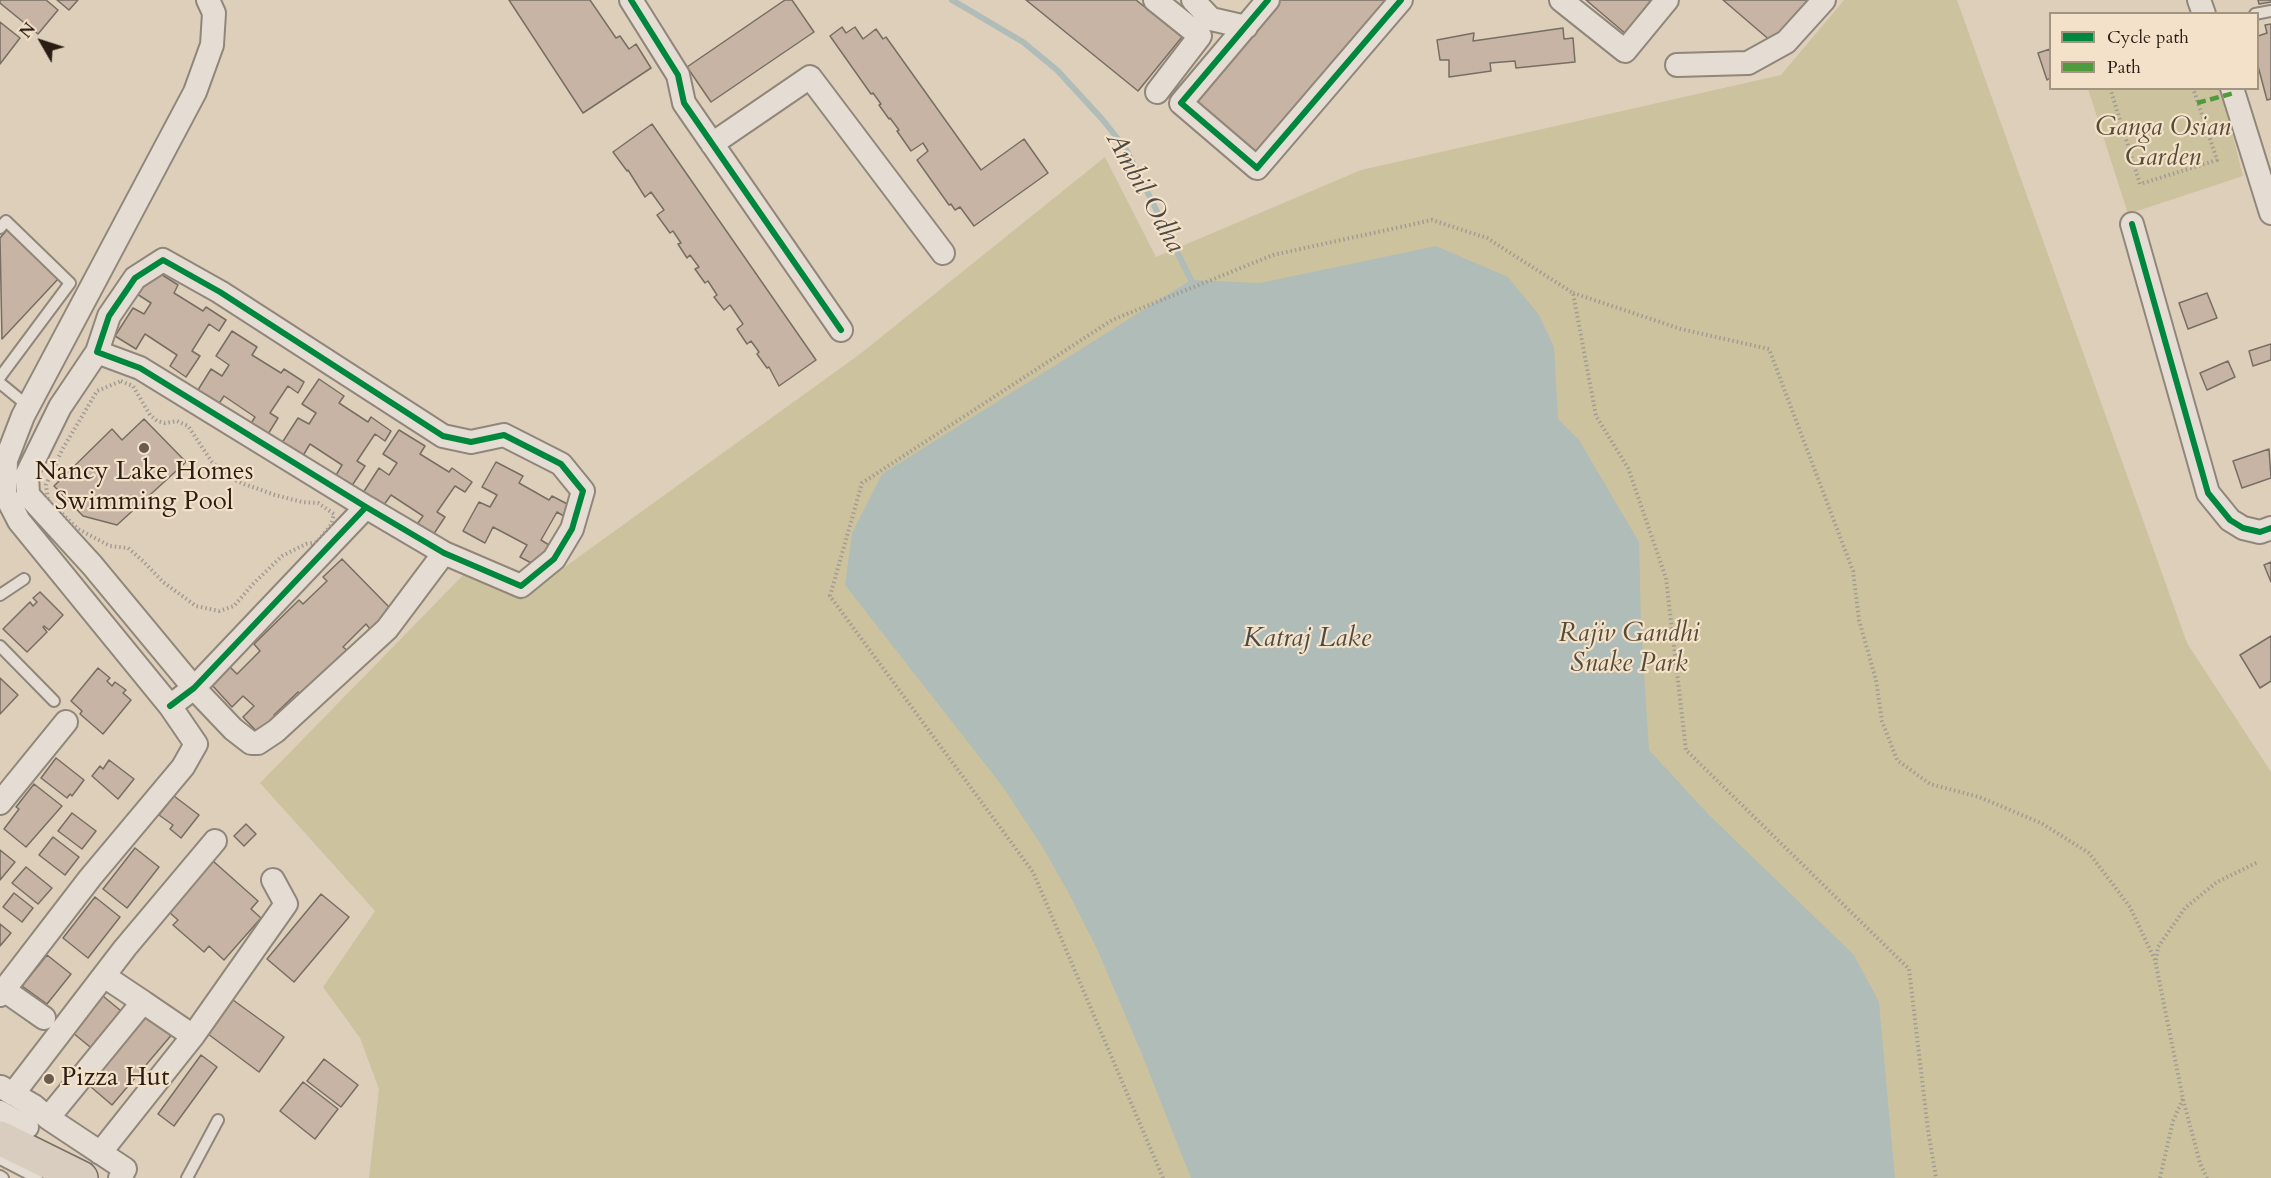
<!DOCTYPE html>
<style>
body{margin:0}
#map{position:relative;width:2271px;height:1178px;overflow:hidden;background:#decfbb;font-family:Cardo,serif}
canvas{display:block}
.legend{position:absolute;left:2049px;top:12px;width:210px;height:78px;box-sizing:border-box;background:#f3e1ca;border:2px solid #a39381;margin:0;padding:8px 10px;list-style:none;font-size:18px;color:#2a1d14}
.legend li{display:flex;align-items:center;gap:12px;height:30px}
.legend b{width:30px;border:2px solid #a39381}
.north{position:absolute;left:12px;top:12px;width:60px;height:60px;-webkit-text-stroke:4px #f3e1ca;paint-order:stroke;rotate:309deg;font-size:16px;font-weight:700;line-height:24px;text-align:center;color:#2a1d14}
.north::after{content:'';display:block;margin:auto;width:21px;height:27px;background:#2a1d14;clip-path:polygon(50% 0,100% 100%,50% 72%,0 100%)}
</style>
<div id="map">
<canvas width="2271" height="1178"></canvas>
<ul class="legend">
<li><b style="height:8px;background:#00873e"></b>Cycle path</li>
<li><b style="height:8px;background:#4f9a3d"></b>Path</li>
</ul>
<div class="north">N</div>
</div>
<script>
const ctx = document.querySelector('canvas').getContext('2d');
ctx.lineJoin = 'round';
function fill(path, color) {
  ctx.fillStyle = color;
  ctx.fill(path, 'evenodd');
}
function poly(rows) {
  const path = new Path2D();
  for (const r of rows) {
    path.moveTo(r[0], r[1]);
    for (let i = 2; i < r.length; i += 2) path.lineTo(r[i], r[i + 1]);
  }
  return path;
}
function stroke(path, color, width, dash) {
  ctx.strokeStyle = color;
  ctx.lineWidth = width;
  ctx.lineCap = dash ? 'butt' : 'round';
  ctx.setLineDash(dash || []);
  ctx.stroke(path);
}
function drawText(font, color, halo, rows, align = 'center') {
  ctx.font = font + ' Cardo,serif';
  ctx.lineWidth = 4.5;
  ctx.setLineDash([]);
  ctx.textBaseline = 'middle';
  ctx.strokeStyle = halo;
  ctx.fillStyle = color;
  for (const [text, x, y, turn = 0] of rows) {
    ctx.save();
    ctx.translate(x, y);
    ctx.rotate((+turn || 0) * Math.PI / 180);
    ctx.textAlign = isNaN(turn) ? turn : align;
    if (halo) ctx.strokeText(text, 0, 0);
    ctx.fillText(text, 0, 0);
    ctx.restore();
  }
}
fill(poly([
 [1844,0,1957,0,2187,643,2271,772,2271,1178,369,1178,379,1089,360,1038,323,987,375,911,260,783,472,566,523,597,860,354,1105,157,1156,257,1361,170,1781,75],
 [2088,89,2221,89,2243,176,2128,214]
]), '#ccc39e');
fill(poly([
 [1436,246,1508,277,1539,315,1554,347,1558,419,1579,440,1639,542,1641,624,1649,750,1709,815,1854,955,1879,1002,1895,1178,1191,1178,1141,1052,1097,949,1067,890,1040,843,1003,787,845,585,852,533,882,474,1191,280,1260,283]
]), '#b0bcb7');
stroke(poly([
 [952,0,1023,42,1057,70,1102,119,1126,149,1191,280]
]), '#b0bcb7', 6);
const building = poly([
 [0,0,46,0,58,10,38,34,0,3,0,0],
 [57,0,78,0,69,10,57,0],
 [509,0,590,0,616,38,620,36,629,49,636,44,651,68,583,113,509,0],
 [785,0,792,0,814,32,711,102,687,67,785,0],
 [1026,0,1136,0,1182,37,1138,91,1026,0],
 [1278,0,1390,0,1259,157,1193,102,1278,0],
 [1586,0,1651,0,1626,34,1586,0],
 [1723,0,1808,0,1772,42,1723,0],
 [2258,0,2271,0,2271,2,2259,4,2258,0],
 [0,22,20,38,0,64,0,22],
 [2271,24,2271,99,2267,100,2258,66,2258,36,2267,33,2265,25,2271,24],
 [842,27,846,33,855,27,863,39,876,29,883,39,886,37,981,170,1024,139,1048,173,974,226,960,207,955,210,951,204,949,205,917,160,928,151,923,143,911,151,897,131,899,130,890,118,889,119,879,105,881,104,873,93,871,94,830,36,842,27],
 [1563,28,1564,39,1573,38,1575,62,1516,68,1515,61,1490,63,1491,71,1449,77,1449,60,1440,60,1437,40,1474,33,1473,41,1563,28],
 [2050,49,2050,78,2047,80,2038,53,2050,49],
 [652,124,816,360,779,386,769,367,767,368,757,354,759,352,751,341,747,344,737,329,743,324,730,305,724,310,714,297,717,295,708,281,705,283,695,269,699,267,690,255,687,258,678,244,681,243,673,231,670,233,657,215,664,210,651,192,645,197,628,170,627,171,613,152,652,124],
 [8,229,59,278,2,339,0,238,8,229],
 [153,269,178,285,174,293,203,311,206,307,226,320,219,331,209,324,192,351,200,356,186,377,170,366,177,355,145,334,136,349,115,336,133,308,144,314,151,303,137,294,153,269],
 [2207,293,2217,318,2188,329,2179,303,2207,293],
 [232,331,257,347,252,355,281,373,284,369,304,382,298,393,288,386,270,413,278,418,265,439,248,428,255,417,224,396,214,411,193,398,211,369,222,376,229,365,216,356,232,331],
 [2271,344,2271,360,2253,366,2249,351,2271,344],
 [2228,361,2235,377,2207,390,2200,373,2228,361],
 [319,379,344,396,339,403,368,422,371,417,391,431,385,441,375,434,357,461,365,466,351,487,335,477,342,465,310,444,301,459,280,446,298,418,309,424,316,413,302,404,319,379],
 [144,419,186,462,117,525,83,516,54,486,112,429,122,440,144,419],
 [399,430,425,446,420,454,449,472,452,468,472,482,465,492,455,486,437,512,445,517,431,538,415,527,423,516,391,495,381,509,361,496,379,468,389,475,397,463,383,454,399,430],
 [2269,449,2271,478,2242,488,2233,461,2269,449],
 [496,462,523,476,519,483,549,500,552,496,573,507,567,518,557,512,541,540,549,545,537,566,520,557,527,545,493,527,485,543,463,531,479,502,490,507,497,495,482,487,496,462],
 [342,559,391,609,370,629,366,624,343,647,348,651,302,696,298,692,274,715,278,719,261,736,243,717,254,706,243,696,232,707,212,685,230,667,237,674,260,651,254,644,299,600,303,604,327,581,323,577,342,559],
 [2271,562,2271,582,2264,565,2271,562],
 [40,592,63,615,49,630,44,626,43,627,47,632,27,652,3,629,30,602,33,606,37,602,33,598,40,592],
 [2271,636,2271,681,2260,688,2240,655,2271,636],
 [98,668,110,678,107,681,112,686,115,682,126,690,123,693,131,700,103,734,80,714,82,711,71,701,98,668],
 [0,678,18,695,0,714,0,678],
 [56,758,84,780,72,796,70,794,67,798,41,778,56,758],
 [109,760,134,779,118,799,92,776,100,766,103,769,109,760],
 [34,784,62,806,26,847,4,829,19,809,16,807,34,784],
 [174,796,199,815,181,838,170,829,173,825,159,815,174,796],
 [72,813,96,831,82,849,58,831,72,813],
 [246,824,256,834,244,846,234,836,246,824],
 [53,837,79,857,65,875,39,855,53,837],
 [135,848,159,867,127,908,103,889,135,848],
 [0,850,15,862,0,880,0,850],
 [213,861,258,901,251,909,261,918,224,960,209,946,204,952,173,925,178,920,169,912,196,868,202,874,213,861],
 [26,867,52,888,38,904,12,883,26,867],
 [14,893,33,908,22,922,3,907,14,893],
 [321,894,349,917,294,982,267,959,321,894],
 [95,897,120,917,88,958,63,938,95,897],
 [0,924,11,933,0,946,0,924],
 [47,955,71,974,47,1004,22,986,47,955],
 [98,992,126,1015,95,1051,67,1028,98,992],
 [233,1000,284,1037,259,1072,208,1034,233,1000],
 [145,1007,174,1032,112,1105,84,1081,145,1007],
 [201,1055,217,1067,174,1126,158,1114,201,1055],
 [324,1059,358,1085,341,1107,307,1081,324,1059],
 [303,1082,338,1109,315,1139,280,1111,303,1082]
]);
fill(building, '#c8b4a4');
stroke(building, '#776e63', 1.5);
const service = poly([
 [2255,14,2271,11],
 [0,228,6,221,70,283,0,377],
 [0,383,28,406],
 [0,595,24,579],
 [0,646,54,701],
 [0,1159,37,1178],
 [0,1176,3,1178],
 [187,1178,218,1120]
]);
const minor = poly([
 [631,0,678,75,684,103,841,330],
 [1155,0,1200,36,1157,92],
 [1193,0,1211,19,1246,27],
 [1268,0,1181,103,1257,168,1401,0],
 [1561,0,1625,51,1667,0],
 [2199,0,2204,14],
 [1677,65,1748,63,1786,42,1824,0],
 [2232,88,2271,213],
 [712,144,810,77,943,253],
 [2132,224,2208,493,2230,520,2243,528,2260,532,2271,528],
 [97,352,60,407,27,474,28,495,92,565,194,688,233,729,251,743,258,743,276,731,387,629,444,553],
 [170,706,194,688,366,507,140,368,97,352,109,316,135,278,163,260,220,292,443,436,471,442,504,435,561,464,583,491,572,529,554,559,521,586,444,553,366,507],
 [0,803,66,722],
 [4,990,44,1018],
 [0,995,90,878,183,767,196,744,170,706,19,521,5,494,6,460,23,416,195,92,212,45,214,13,208,0],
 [143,1002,193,1036],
 [1,1087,34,1106,48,1118,125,1169,120,1178],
 [13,1094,125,948,215,841],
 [0,1112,27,1127],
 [48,1118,143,1002,104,976],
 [100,1153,193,1036,286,904,273,880]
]);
const trunk = poly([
 [0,1138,81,1178]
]);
stroke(service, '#90867a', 14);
stroke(minor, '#90867a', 26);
stroke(trunk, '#776e63', 36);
stroke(poly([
 [2110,88,2140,184,2217,160,2193,88],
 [1573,293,1681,329,1769,349,1853,571,1859,620,1876,680,1882,721,1897,760,1930,784,1979,797,2041,823,2089,853,2130,907,2155,960,2183,1099,2200,1163,2207,1178],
 [121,381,133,386,150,415,157,421,165,423,177,421,188,426,212,462,226,476,244,484,275,495,302,502,318,503,334,514,331,525,317,542,306,544,282,556,252,585,234,606,219,611,196,606,163,582,143,561,128,548,110,546,78,529,48,500,46,485,62,450,97,391,121,381],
 [2156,960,2158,947,2185,908,2217,882,2258,862],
 [1163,1178,1033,872,830,596,862,483,1112,320,1273,255,1432,220,1487,238,1573,293,1596,416,1628,468,1666,578,1686,750,1909,969,1928,1130,1936,1178],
 [2160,1178,2173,1121,2183,1099]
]), '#a29b93', 4, [1.5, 3]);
stroke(service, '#e5ddd3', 10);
stroke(minor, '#e5ddd3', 22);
stroke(trunk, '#d8cdbe', 33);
stroke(poly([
 [2197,103,2234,93]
]), '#4f9a3d', 4.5, [9, 4.5]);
stroke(poly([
 [631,0,678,75,684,103,841,330],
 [1268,0,1181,103,1257,168,1401,0],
 [2132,224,2208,493,2230,520,2243,528,2260,532,2271,528],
 [170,706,194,688,366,507,140,368,97,352,109,316,135,278,163,260,220,292,443,436,471,442,504,435,561,464,583,491,572,529,554,559,521,586,444,553,366,507]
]), '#00873e', 6);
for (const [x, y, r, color] of [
 [144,448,6,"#695b4e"],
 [49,1079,6,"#695b4e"]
]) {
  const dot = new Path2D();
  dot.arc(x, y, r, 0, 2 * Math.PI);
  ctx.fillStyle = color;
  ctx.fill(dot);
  stroke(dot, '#f3e1ca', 2);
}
drawText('italic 26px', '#564c36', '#f3e1ca', [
 ["Ganga Osian",2163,129],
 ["Garden",2163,159],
 ["Rajiv Gandhi",1629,635],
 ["Snake Park",1629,665]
]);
drawText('26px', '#2a1d14', '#f3e1ca', [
 ["Nancy Lake Homes",144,473],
 ["Swimming Pool",144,503],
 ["Pizza Hut",61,1079,"left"]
]);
drawText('italic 27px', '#4c4a44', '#f3e1ca', [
 ["Ambil Odha",1144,193,61],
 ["Katraj Lake",1307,640]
]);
</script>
